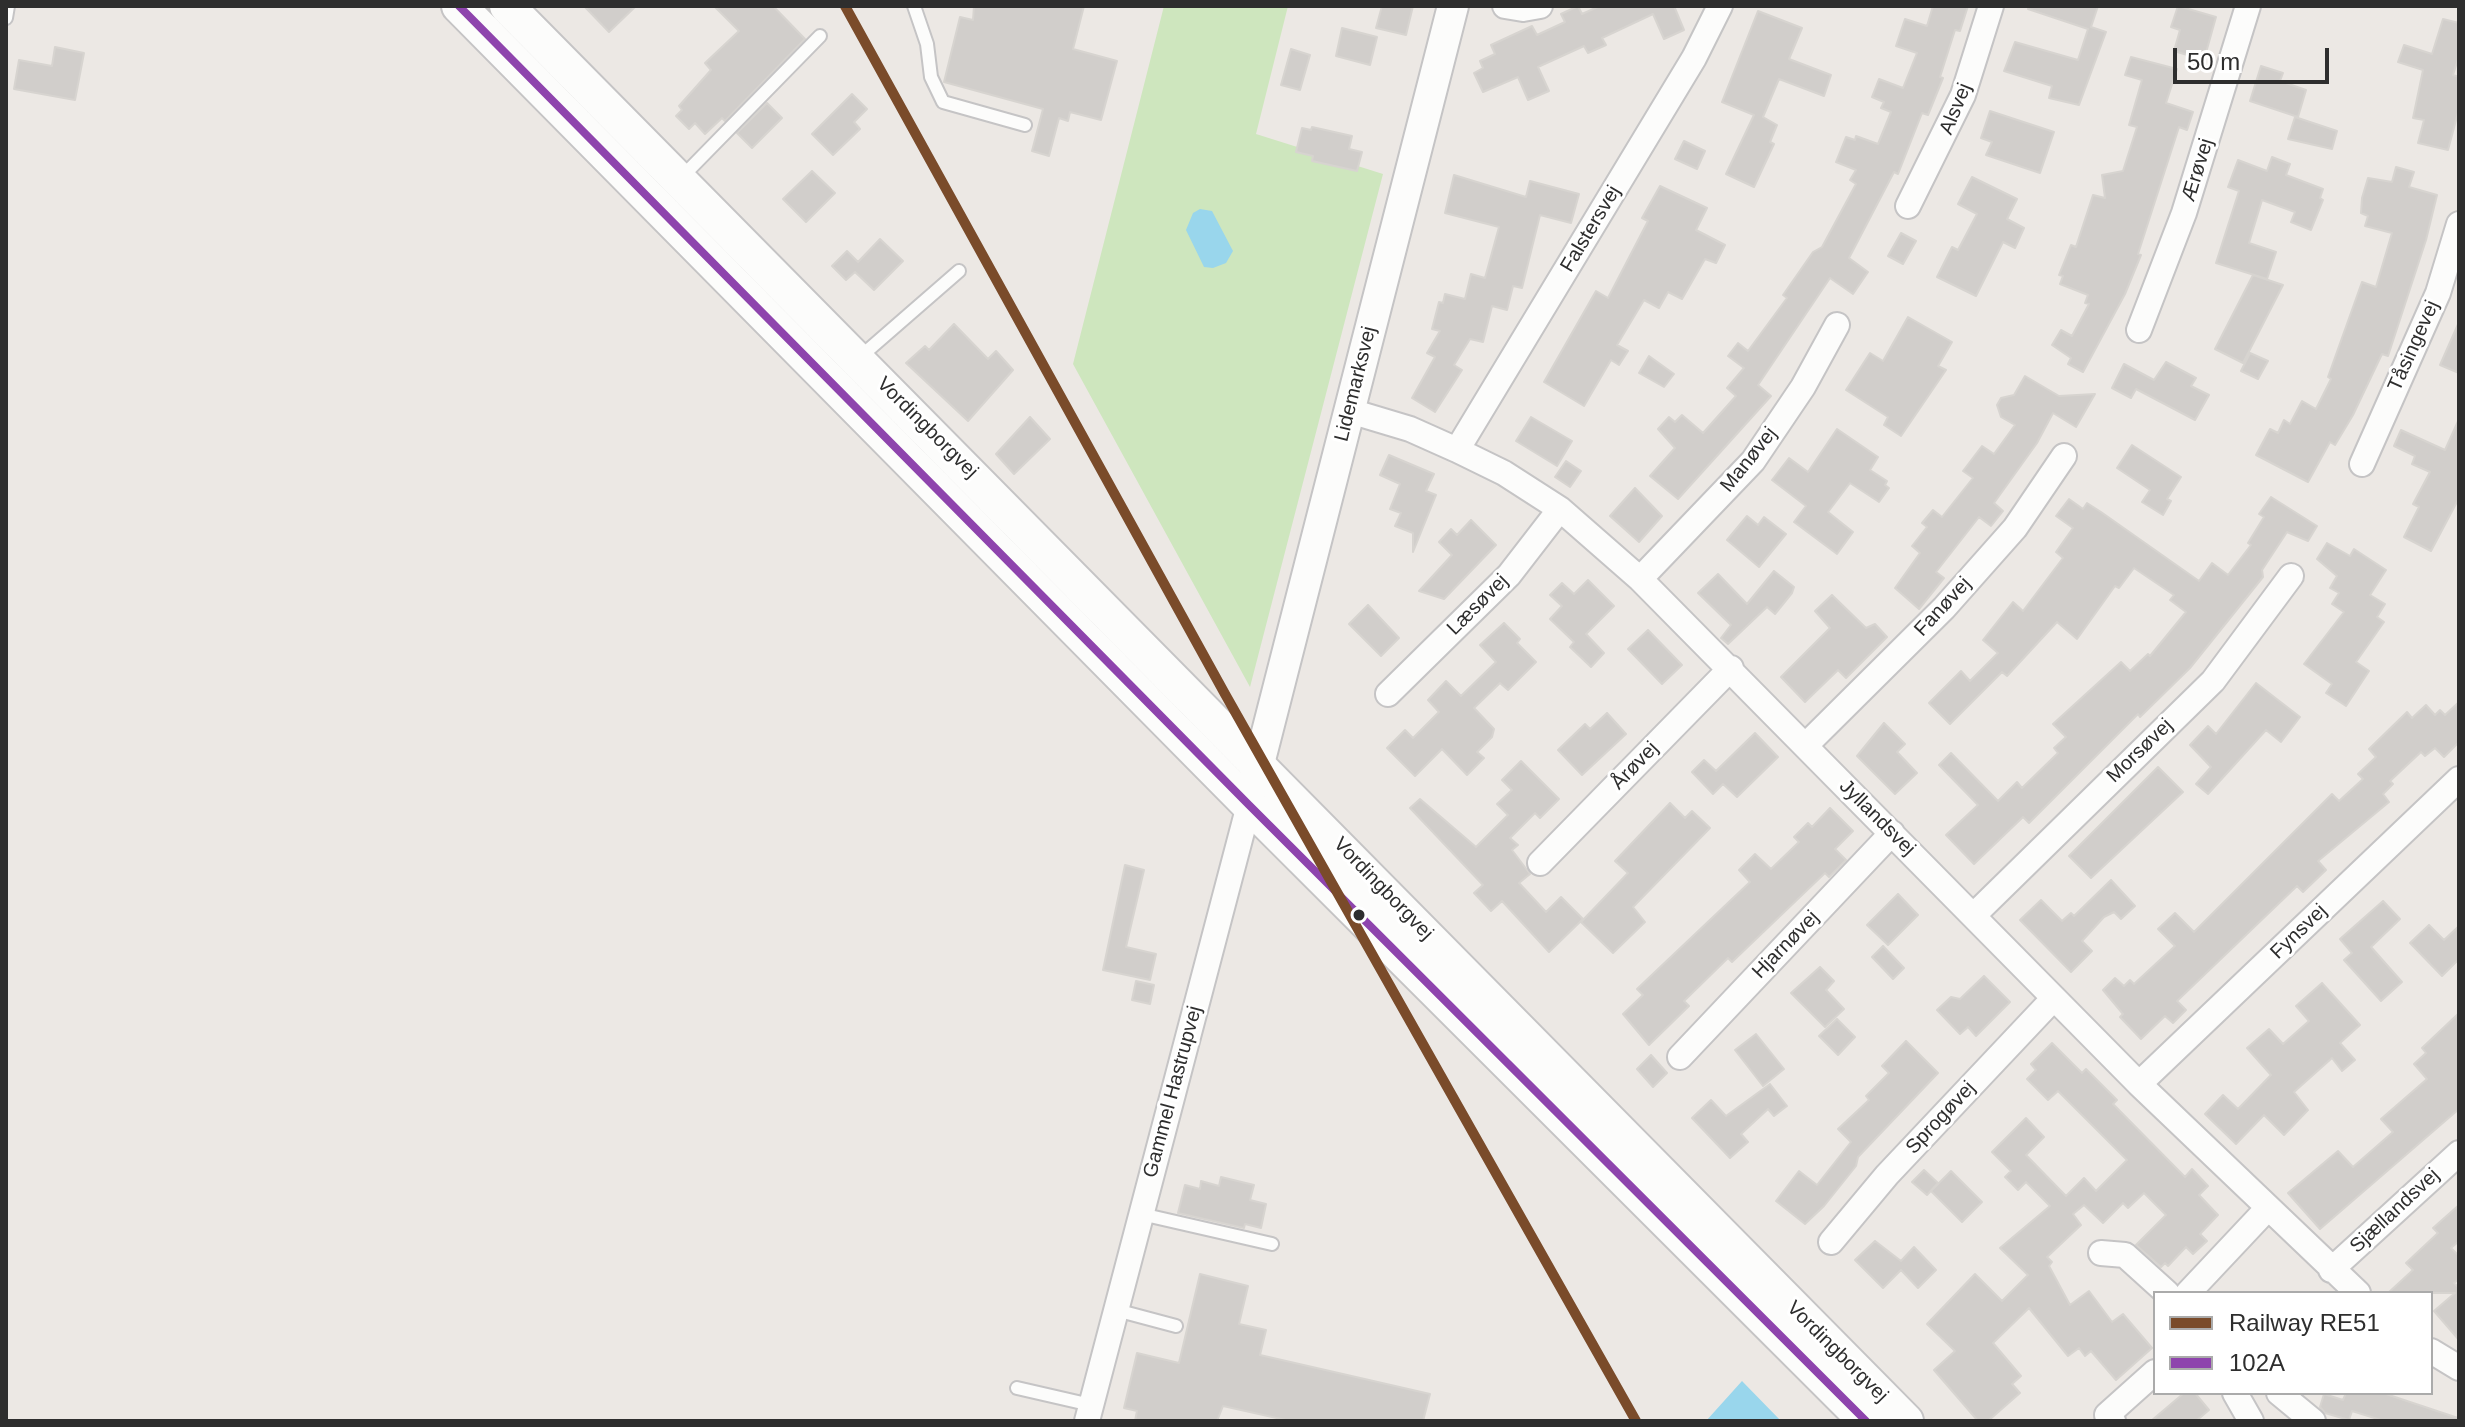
<!DOCTYPE html>
<meta charset="utf-8">
<style>
body{margin:0}
#map{position:relative;width:2465px;height:1427px;overflow:hidden;background:#ece8e4;font-family:Helvetica,sans-serif}
canvas{display:block}
.frame{position:absolute;inset:0;border:8px solid #2e2e2e;pointer-events:none}
.legend{position:absolute;left:2153px;top:1291px;width:280px;height:104px;box-sizing:border-box;background:#fff;border:2px solid #ababab;margin:0;padding:10px 14px;list-style:none;font-size:24px;color:#2e2e2e}
.legend li{display:flex;align-items:center;gap:16px;height:40px}
.legend b{width:40px;border:2px solid #ababab}
.scale{position:absolute;left:2173px;top:48px;width:156px;height:36px;box-sizing:border-box;border:4px solid #2e2e2e;border-top:0;padding-left:10px;font-size:24px;line-height:28px;white-space:nowrap;color:#2e2e2e;-webkit-text-stroke:6px #fff;paint-order:stroke}
</style>
<div id="map">
<canvas width="2465" height="1427"></canvas>
<div class="frame"></div>
<ul class="legend">
<li><b style="height:10px;background:#7a4b2a"></b>Railway RE51</li>
<li><b style="height:10px;background:#8e44ad"></b>102A</li>
</ul>
<div class="scale">50 m</div>
</div>
<script>
const ctx = document.querySelector('canvas').getContext('2d');
ctx.lineJoin = 'round';
function fill(path, color) {
  ctx.fillStyle = color;
  ctx.fill(path, 'evenodd');
}
function poly(rows) {
  const path = new Path2D();
  for (const r of rows) {
    path.moveTo(r[0], r[1]);
    for (let i = 2; i < r.length; i += 2) path.lineTo(r[i], r[i + 1]);
  }
  return path;
}
function stroke(path, color, width, dash) {
  ctx.strokeStyle = color;
  ctx.lineWidth = width;
  ctx.lineCap = dash ? 'butt' : 'round';
  ctx.setLineDash(dash || []);
  ctx.stroke(path);
}
function drawText(font, color, halo, rows, align = 'center') {
  ctx.font = font + ' Helvetica,sans-serif';
  ctx.lineWidth = 6;
  ctx.setLineDash([]);
  ctx.textBaseline = 'middle';
  ctx.strokeStyle = halo;
  ctx.fillStyle = color;
  for (const [text, x, y, turn = 0] of rows) {
    ctx.save();
    ctx.translate(x, y);
    ctx.rotate((+turn || 0) * Math.PI / 180);
    ctx.textAlign = isNaN(turn) ? turn : align;
    if (halo) ctx.strokeText(text, 0, 0);
    ctx.fillText(text, 0, 0);
    ctx.restore();
  }
}
fill(poly([
 [1164,6,1288,6,1256,134,1383,174,1250,687,1073,364]
]), '#cee6be');
fill(poly([
 [1200,209,1212,211,1233,251,1226,263,1213,268,1204,267,1186,230,1193,213],
 [1742,1381,1781,1421,1706,1421]
]), '#99d6ec');
const building = poly([
 [584,6,636,6,609,32,584,6],
 [714,6,773,6,805,39,725,121,722,118,705,134,695,123,689,129,676,116,682,110,679,106,711,70,705,63,739,31,714,6],
 [974,6,1084,6,1073,49,1117,61,1101,120,1070,112,1068,121,1059,118,1049,156,1032,151,1043,109,944,82,960,17,973,20,974,6],
 [1382,6,1413,6,1406,35,1376,28,1382,6],
 [1578,6,1582,14,1600,6,1674,6,1684,30,1664,39,1653,14,1602,38,1606,45,1588,53,1584,46,1538,67,1549,91,1528,100,1518,77,1483,92,1474,73,1483,68,1480,61,1495,54,1491,45,1532,26,1537,35,1565,22,1561,14,1578,6],
 [1933,6,1968,6,1960,31,1955,30,1940,77,1943,78,1928,115,1922,113,1898,174,1894,172,1849,258,1868,272,1853,294,1830,278,1758,385,1771,396,1678,499,1650,476,1675,448,1658,429,1669,417,1675,422,1682,415,1703,433,1736,396,1727,388,1744,368,1728,356,1738,343,1748,351,1787,298,1783,295,1813,252,1822,247,1856,184,1850,180,1856,170,1836,162,1846,137,1855,140,1856,136,1878,144,1891,112,1881,108,1884,102,1872,97,1879,79,1903,88,1917,53,1896,46,1905,19,1927,26,1933,6],
 [2029,6,2098,6,2091,27,2106,32,2079,105,2049,98,2052,86,2004,71,2015,42,2078,60,2088,29,2028,9,2029,6],
 [2178,6,2216,17,2204,60,2174,51,2180,30,2171,27,2178,6],
 [1758,11,1802,28,1789,59,1831,75,1824,96,1779,79,1763,117,1777,125,1770,142,1774,144,1754,187,1726,174,1754,115,1722,102,1758,11],
 [2443,19,2459,23,2459,56,2453,75,2459,77,2459,109,2448,150,2418,143,2424,120,2413,118,2423,70,2398,62,2404,45,2432,54,2443,19],
 [1342,28,1377,37,1370,65,1336,56,1342,28],
 [55,47,84,53,75,100,14,89,19,60,52,66,55,47],
 [1291,49,1310,55,1300,90,1281,85,1291,49],
 [2131,57,2177,69,2166,103,2193,112,2187,130,2179,127,2138,254,2141,255,2125,294,2083,372,2068,364,2071,358,2052,345,2061,330,2072,336,2089,304,2085,303,2088,295,2060,284,2063,276,2059,275,2071,245,2076,247,2093,195,2105,198,2102,175,2123,171,2137,127,2129,125,2142,80,2125,75,2131,57],
 [2261,66,2283,73,2280,81,2306,90,2298,117,2250,101,2261,66],
 [852,94,867,109,854,122,860,129,833,155,812,134,852,94],
 [767,103,782,118,752,148,737,133,767,103],
 [1990,111,2054,132,2040,173,1986,155,1992,142,1981,138,1990,111],
 [2295,117,2337,131,2332,149,2288,139,2295,117],
 [1312,127,1352,136,1349,149,1362,152,1357,171,1312,161,1313,156,1296,152,1302,128,1311,130,1312,127],
 [1684,141,1705,151,1697,169,1675,159,1684,141],
 [2272,157,2290,164,2286,175,2323,189,2320,198,2323,200,2311,230,2291,222,2295,212,2262,200,2249,243,2276,252,2267,279,2216,263,2239,191,2228,187,2238,160,2267,171,2272,157],
 [2396,167,2414,172,2409,187,2437,195,2426,240,2388,356,2382,354,2353,415,2335,445,2330,442,2308,482,2256,455,2270,429,2278,433,2284,420,2290,424,2302,401,2316,409,2331,379,2328,377,2362,282,2376,287,2392,233,2365,226,2368,216,2361,213,2362,198,2368,178,2392,182,2396,167],
 [812,171,835,193,806,222,783,199,812,171],
 [1454,175,1526,197,1530,181,1579,194,1571,223,1540,215,1522,288,1513,286,1507,310,1492,306,1483,342,1470,339,1454,365,1462,370,1435,412,1412,398,1435,357,1427,353,1440,331,1432,329,1439,302,1443,303,1445,294,1465,299,1471,274,1485,278,1499,227,1445,213,1454,175],
 [1972,177,2017,199,2007,219,2024,228,2015,248,2003,242,1976,296,1937,277,1952,247,1958,250,1977,214,1958,204,1972,177],
 [1660,186,1707,208,1696,230,1725,245,1716,263,1705,259,1682,299,1668,292,1659,308,1644,300,1617,345,1628,351,1619,365,1611,360,1584,406,1544,382,1596,291,1608,298,1648,221,1642,218,1660,186],
 [1901,233,1916,241,1903,264,1888,256,1901,233],
 [880,239,903,261,874,290,855,272,846,280,832,266,847,251,858,262,880,239],
 [2253,275,2283,285,2243,363,2215,349,2253,275],
 [1908,317,1952,342,1938,366,1946,370,1901,436,1884,425,1888,417,1846,390,1870,353,1883,361,1908,317],
 [2459,322,2459,373,2440,365,2459,322],
 [954,324,988,359,996,351,1013,370,968,421,906,363,925,346,929,350,954,324],
 [2250,353,2268,361,2258,379,2241,371,2250,353],
 [1649,356,1674,374,1664,387,1639,373,1649,356],
 [2166,362,2196,378,2191,386,2209,395,2195,420,2136,389,2131,398,2112,388,2124,364,2154,380,2166,362],
 [2025,376,2059,396,2095,394,2076,427,2053,413,2037,443,1994,503,2003,511,1991,526,1979,517,1936,572,1944,578,1919,609,1895,588,1920,553,1912,546,1927,527,1922,523,1933,510,1942,517,1973,478,1963,471,1982,446,1994,454,2015,425,2001,417,1997,405,2001,398,2014,395,2025,376],
 [1030,417,1050,439,1014,474,996,454,1030,417],
 [1531,417,1572,441,1557,466,1516,441,1531,417],
 [2459,419,2459,498,2431,551,2404,537,2419,507,2413,504,2430,472,2412,464,2415,456,2394,446,2401,430,2445,450,2459,419],
 [1837,429,1878,457,1870,470,1887,481,1885,485,1889,488,1879,502,1850,483,1828,512,1853,532,1837,554,1794,522,1806,506,1772,480,1789,458,1808,472,1837,429],
 [2132,445,2181,477,2167,499,2171,501,2163,515,2142,502,2150,490,2117,468,2132,445],
 [1389,455,1434,474,1426,491,1436,495,1413,552,1413,533,1395,526,1401,513,1390,509,1400,484,1380,475,1389,455],
 [1566,461,1581,471,1570,487,1555,477,1566,461],
 [1635,488,1662,516,1639,542,1610,516,1635,488],
 [2271,497,2317,526,2308,541,2287,532,2262,570,2263,577,2190,668,2140,717,2138,714,2029,823,2023,817,1974,864,1946,835,1978,805,1939,765,1951,753,1998,801,2017,782,2022,788,2058,753,2054,748,2066,737,2053,724,2121,662,2130,671,2148,654,2150,656,2186,612,2170,600,2174,595,2134,568,2119,588,2115,586,2077,639,2057,622,2007,676,2002,672,1950,724,1929,703,1961,671,1970,681,1998,653,1983,640,2013,602,2023,611,2063,558,2056,552,2073,528,2056,516,2069,499,2083,509,2087,503,2101,512,2199,581,2212,563,2228,575,2251,545,2248,543,2264,517,2259,514,2271,497],
 [1747,516,1758,525,1764,517,1786,534,1759,567,1727,540,1747,516],
 [1471,520,1496,545,1444,599,1419,591,1452,555,1439,542,1451,529,1457,535,1471,520],
 [2327,543,2350,556,2354,549,2386,570,2370,595,2385,604,2377,617,2384,622,2356,662,2369,671,2346,706,2326,693,2332,684,2304,664,2344,612,2332,604,2339,593,2330,588,2337,576,2317,559,2327,543],
 [1774,571,1794,587,1792,593,1775,614,1767,607,1728,644,1721,638,1731,625,1698,593,1718,574,1747,604,1774,571],
 [1588,580,1614,606,1586,634,1604,653,1591,667,1570,647,1574,642,1550,619,1562,606,1550,595,1562,583,1574,594,1588,580],
 [1832,595,1866,628,1875,624,1887,637,1846,678,1838,670,1805,702,1781,677,1830,628,1815,611,1832,595],
 [1368,605,1399,638,1381,656,1349,624,1368,605],
 [1504,623,1520,639,1517,643,1536,662,1508,690,1500,683,1474,708,1494,729,1492,737,1477,752,1484,758,1467,775,1442,749,1415,776,1387,748,1405,730,1413,738,1439,712,1428,700,1446,681,1461,696,1496,662,1480,645,1504,623],
 [1648,630,1682,665,1662,684,1628,649,1648,630],
 [2256,683,2300,717,2281,742,2266,730,2208,794,2196,784,2211,767,2190,745,2208,726,2216,734,2256,683],
 [2459,702,2459,742,2444,757,2435,748,2425,756,2421,752,2390,781,2393,784,2383,794,2389,802,2318,861,2326,870,2303,892,2297,886,2177,1001,2186,1010,2173,1023,2165,1016,2141,1039,2120,1017,2123,1014,2103,990,2115,978,2124,986,2130,980,2134,984,2175,946,2158,929,2175,913,2194,932,2332,794,2339,801,2363,779,2358,774,2376,757,2369,749,2407,712,2412,718,2426,705,2435,715,2440,710,2445,715,2459,702],
 [1607,713,1626,734,1582,775,1558,750,1585,724,1590,729,1607,713],
 [1884,723,1905,744,1897,752,1917,773,1895,794,1857,756,1884,723],
 [1755,733,1778,757,1737,797,1723,784,1713,794,1692,772,1704,760,1716,771,1755,733],
 [1521,761,1559,799,1540,818,1535,813,1510,838,1518,845,1512,850,1530,874,1519,883,1546,912,1561,897,1583,919,1549,952,1502,901,1491,911,1474,893,1483,885,1410,808,1420,799,1476,847,1508,815,1497,804,1512,790,1502,780,1521,761],
 [2158,767,2183,792,2091,878,2069,856,2158,767],
 [1670,803,1685,818,1692,811,1710,828,1633,907,1645,922,1613,953,1581,922,1628,873,1615,861,1670,803],
 [1830,808,1853,831,1835,849,1846,860,1829,877,1825,873,1732,962,1728,958,1684,1001,1689,1006,1649,1045,1623,1014,1643,995,1637,989,1750,882,1739,870,1755,854,1771,869,1799,842,1794,837,1808,823,1812,827,1830,808],
 [1125,865,1144,870,1126,947,1156,954,1150,980,1103,970,1125,865],
 [2111,880,2135,906,2121,919,2114,912,2104,917,2082,941,2092,951,2071,972,2020,920,2041,900,2062,921,2071,913,2074,916,2111,880],
 [1898,894,1918,915,1888,945,1867,925,1898,894],
 [2383,901,2400,919,2371,947,2402,982,2381,1001,2344,960,2352,953,2340,939,2383,901],
 [2429,925,2444,940,2459,926,2459,959,2442,976,2410,943,2429,925],
 [1883,946,1904,968,1893,979,1872,957,1883,946],
 [1820,967,1834,981,1826,990,1844,1009,1825,1027,1791,993,1820,967],
 [1984,976,2010,1002,1976,1036,1968,1027,1960,1034,1937,1010,1951,997,1960,999,1984,976],
 [1136,981,1154,985,1150,1004,1132,1000,1136,981],
 [2322,983,2360,1025,2340,1043,2355,1060,2342,1071,2332,1058,2294,1092,2308,1110,2284,1135,2264,1115,2236,1144,2205,1114,2223,1095,2238,1109,2271,1075,2247,1048,2269,1029,2283,1044,2309,1021,2296,1006,2322,983],
 [2459,1013,2459,1109,2320,1229,2288,1193,2338,1151,2353,1167,2393,1132,2381,1119,2427,1079,2414,1064,2426,1053,2422,1048,2459,1013],
 [1837,1019,1855,1037,1838,1055,1819,1036,1837,1019],
 [1756,1034,1784,1069,1763,1086,1735,1050,1756,1034],
 [1906,1041,1938,1073,1858,1157,1856,1166,1824,1206,1805,1224,1776,1201,1799,1171,1817,1185,1851,1142,1838,1129,1869,1100,1866,1096,1889,1073,1882,1066,1906,1041],
 [2052,1043,2082,1073,2086,1069,2117,1100,2113,1104,2185,1177,2192,1169,2208,1186,2199,1195,2218,1215,2200,1234,2207,1241,2193,1254,2186,1247,2168,1266,2165,1263,2161,1267,2136,1245,2166,1215,2144,1193,2128,1208,2123,1203,2103,1223,2084,1205,2073,1214,2081,1225,2047,1257,2052,1262,2049,1266,2070,1305,2089,1291,2112,1322,2123,1314,2152,1348,2116,1380,2091,1351,2085,1356,2079,1348,2068,1356,2029,1308,1993,1343,2021,1376,2012,1384,2020,1393,1988,1421,1978,1421,1934,1370,1955,1351,1927,1324,1975,1274,2002,1301,2028,1275,2000,1248,2050,1206,2026,1182,2018,1190,2005,1177,2011,1171,1992,1152,2026,1118,2044,1137,2026,1155,2066,1196,2084,1178,2096,1191,2127,1160,2058,1091,2048,1100,2027,1079,2036,1070,2031,1064,2052,1043],
 [1651,1055,1667,1073,1653,1087,1637,1069,1651,1055],
 [1770,1084,1787,1106,1774,1116,1768,1109,1741,1134,1748,1142,1730,1158,1692,1118,1711,1100,1726,1116,1770,1084],
 [1924,1170,1938,1183,1927,1195,1912,1182,1924,1170],
 [1951,1171,1982,1202,1962,1222,1931,1191,1951,1171],
 [1221,1177,1254,1185,1250,1200,1266,1204,1261,1228,1245,1224,1244,1228,1178,1213,1185,1185,1200,1189,1201,1181,1219,1186,1221,1177],
 [2459,1205,2459,1241,2451,1248,2459,1256,2459,1279,2454,1283,2459,1288,2459,1340,2434,1311,2455,1293,2388,1293,2413,1270,2406,1263,2438,1233,2433,1228,2459,1205],
 [1875,1241,1901,1261,1914,1247,1936,1270,1918,1288,1901,1270,1883,1288,1855,1260,1875,1241],
 [1200,1274,1248,1286,1239,1324,1266,1330,1260,1355,1430,1394,1423,1421,1290,1421,1223,1406,1217,1421,1135,1421,1137,1411,1124,1408,1137,1353,1179,1363,1200,1274],
 [2184,1393,2195,1393,2209,1410,2196,1421,2151,1421,2184,1393],
 [2346,1393,2383,1393,2458,1418,2458,1421,2384,1421,2352,1411,2349,1420,2325,1413,2320,1407,2324,1394,2343,1400,2346,1393]
]);
fill(building, '#d1cecb');
stroke(building, '#d7d4d0', 2);
const service = poly([
 [914,6,927,44,931,77,943,102,1025,125],
 [6,18,8,6],
 [680,179,820,36],
 [859,358,959,271],
 [1141,1214,1272,1244],
 [1116,1310,1176,1326],
 [1017,1388,1091,1405]
]);
const minor = poly([
 [1505,6,1523,9,1540,6],
 [1908,206,1963,95,1991,6],
 [2139,330,2184,213,2248,6],
 [1350,411,1410,429,1457,450,1504,473,1560,509,1640,579,2139,1084,2358,1293],
 [1457,450,1694,58,1720,6],
 [2362,464,2438,293,2459,224],
 [1640,579,1753,461,1803,387,1837,325],
 [1388,694,1509,575,1560,509],
 [1806,745,1944,608,2015,528,2064,456],
 [1540,863,1731,668],
 [1975,914,2213,681,2291,576],
 [1680,1057,1892,833],
 [2139,1084,2459,779],
 [1831,1242,1887,1175,2054,998],
 [2101,1253,2125,1255,2167,1293],
 [2331,1270,2459,1153],
 [2188,1293,2267,1209],
 [2431,1351,2459,1368],
 [2235,1393,2251,1421],
 [2279,1393,2313,1421],
 [1087,1421,1249,805],
 [2113,1421,2107,1415,2155,1372]
]);
const tertiary = poly([
 [1253,787,1453,6]
]);
const secondary = poly([
 [459,6,1249,805,1866,1421],
 [507,6,1906,1421]
]);
stroke(service, '#c5c4c5', 16);
stroke(minor, '#c5c4c5', 28);
stroke(tertiary, '#c5c4c5', 34);
stroke(secondary, '#c5c4c5', 38);
stroke(service, '#fcfcfb', 12);
stroke(minor, '#fcfcfb', 24);
stroke(tertiary, '#fcfcfb', 30);
stroke(secondary, '#fcfcfb', 34);
stroke(poly([
 [459,6,1249,805,1866,1421]
]), '#8e44ad', 8);
stroke(poly([
 [845,6,1225,694,1636,1421]
]), '#7a4b2a', 10);
for (const [x, y, r, color] of [
 [1359,915,7,"#2e2e2e"]
]) {
  const dot = new Path2D();
  dot.arc(x, y, r, 0, 2 * Math.PI);
  ctx.fillStyle = color;
  ctx.fill(dot);
  stroke(dot, '#fff', 3);
}
drawText('20px', '#2e2e2e', '#fff', [
 ["Alsvej",1956,109,-68],
 ["Ærøvej",2198,170,-73],
 ["Falstersvej",1591,229,-59],
 ["Tåsingevej",2414,346,-66],
 ["Lidemarksvej",1356,384,-76],
 ["Vordingborgvej",927,428,45],
 ["Manøvej",1749,460,-51],
 ["Læsøvej",1478,605,-45],
 ["Fanøvej",1943,607,-47],
 ["Morsøvej",2140,751,-44],
 ["Årøvej",1635,766,-46],
 ["Jyllandsvej",1877,818,45],
 ["Vordingborgvej",1383,889,46],
 ["Fynsvej",2299,932,-44],
 ["Hjarnøvej",1786,945,-46],
 ["Gammel Hastrupvej",1173,1092,-75],
 ["Sprogøvej",1941,1118,-47],
 ["Sjællandsvej",2395,1211,-43],
 ["Vordingborgvej",1837,1352,45]
]);
</script>
